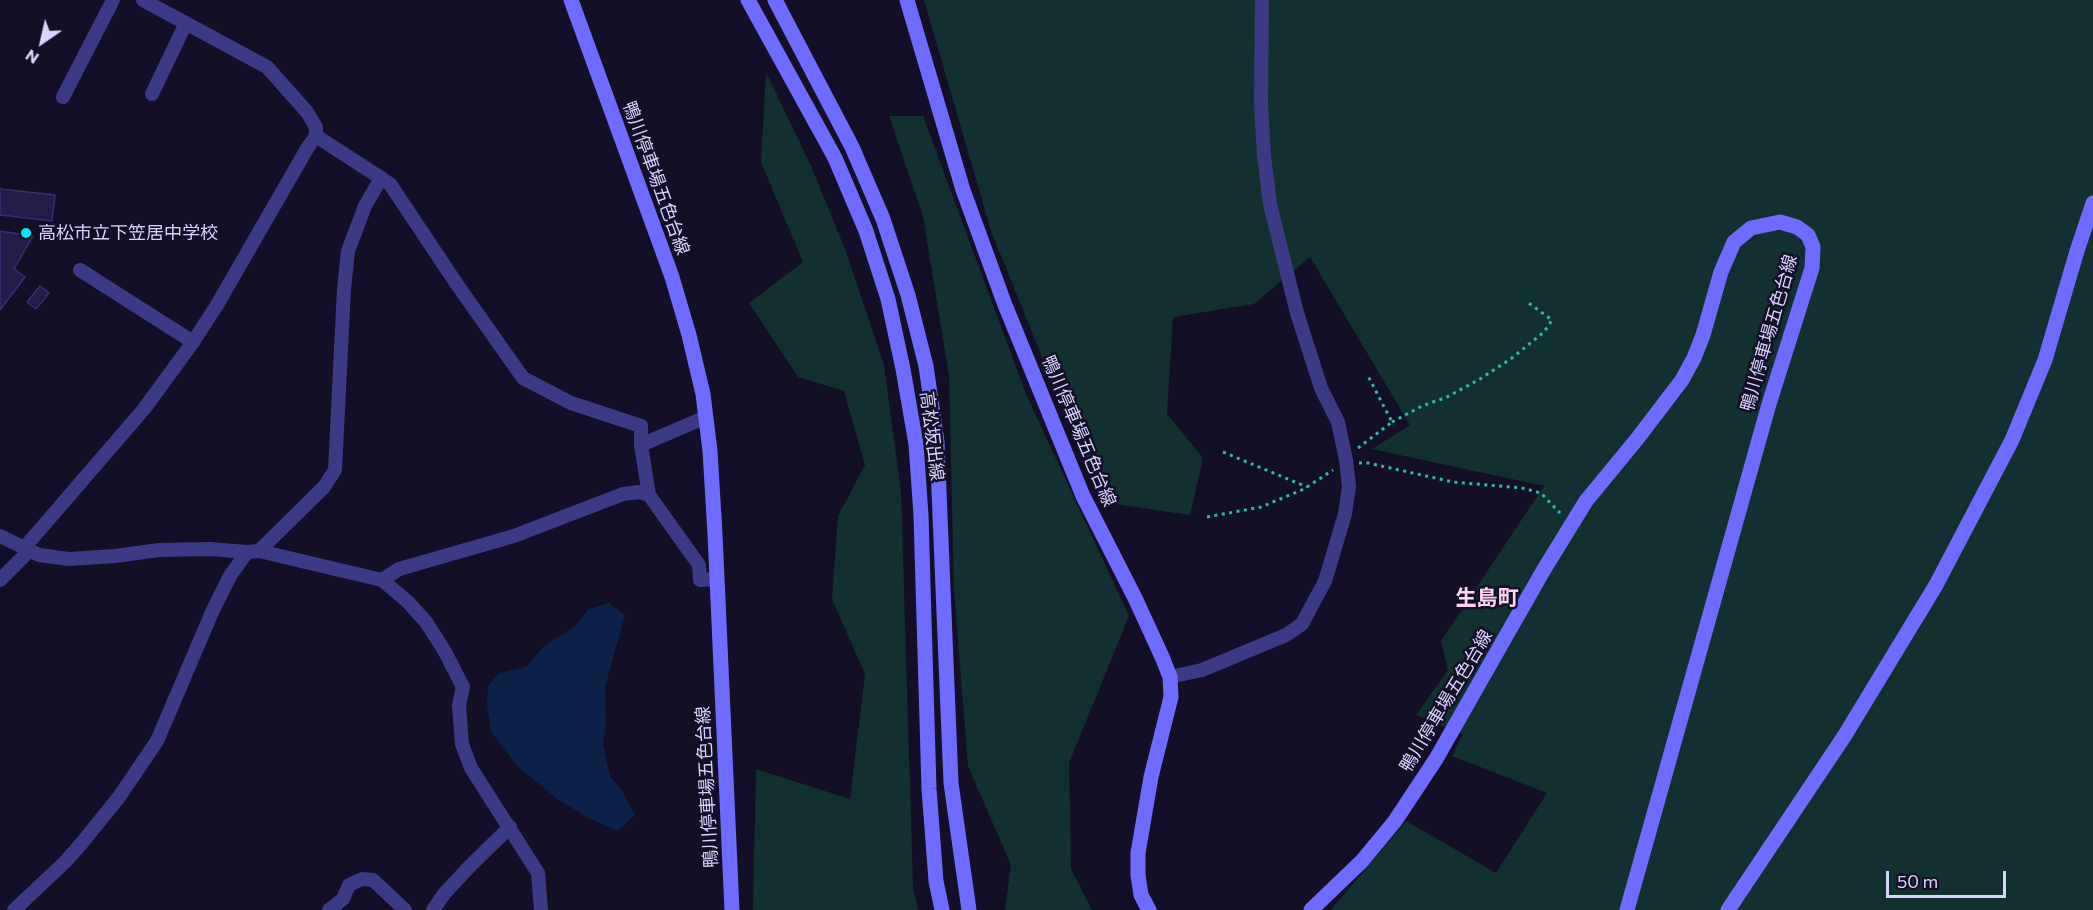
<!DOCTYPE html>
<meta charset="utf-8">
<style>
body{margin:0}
#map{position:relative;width:2093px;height:910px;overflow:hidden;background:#130f26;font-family:Commissioner,sans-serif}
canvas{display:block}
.north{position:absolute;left:12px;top:12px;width:60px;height:60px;-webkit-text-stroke:4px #130f26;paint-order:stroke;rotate:214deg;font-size:16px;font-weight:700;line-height:24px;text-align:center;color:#d9d4ff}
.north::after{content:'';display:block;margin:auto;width:21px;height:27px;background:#d9d4ff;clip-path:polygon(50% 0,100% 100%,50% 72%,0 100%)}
.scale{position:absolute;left:1886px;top:871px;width:120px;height:27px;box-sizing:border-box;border:3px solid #d9d4ff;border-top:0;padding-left:8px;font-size:18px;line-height:21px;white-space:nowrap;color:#d9d4ff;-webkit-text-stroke:4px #130f26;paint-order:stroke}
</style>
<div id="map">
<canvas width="2093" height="910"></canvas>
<div class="north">N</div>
<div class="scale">50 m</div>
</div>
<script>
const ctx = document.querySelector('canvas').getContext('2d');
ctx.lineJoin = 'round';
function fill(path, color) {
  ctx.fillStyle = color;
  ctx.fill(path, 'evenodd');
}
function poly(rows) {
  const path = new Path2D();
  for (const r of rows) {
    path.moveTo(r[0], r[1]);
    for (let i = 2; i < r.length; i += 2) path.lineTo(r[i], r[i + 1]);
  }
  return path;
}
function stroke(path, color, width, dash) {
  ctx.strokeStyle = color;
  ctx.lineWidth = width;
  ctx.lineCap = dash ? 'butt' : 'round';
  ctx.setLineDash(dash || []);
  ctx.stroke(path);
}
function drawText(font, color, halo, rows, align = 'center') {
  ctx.font = font + ' Commissioner,"Noto Sans JP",sans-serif';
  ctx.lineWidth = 5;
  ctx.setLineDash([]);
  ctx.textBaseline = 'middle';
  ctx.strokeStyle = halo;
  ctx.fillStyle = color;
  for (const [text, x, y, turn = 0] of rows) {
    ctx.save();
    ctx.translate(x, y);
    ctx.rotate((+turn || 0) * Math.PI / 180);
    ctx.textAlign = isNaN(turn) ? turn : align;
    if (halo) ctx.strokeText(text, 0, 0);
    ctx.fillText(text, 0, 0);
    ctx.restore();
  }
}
fill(poly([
 [924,0,2093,0,2093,910,1331,910,1406,821,1496,873,1547,793,1452,756,1463,734,1416,715,1448,670,1441,641,1544,486,1372,449,1410,425,1310,257,1254,304,1173,317,1167,414,1203,458,1190,515,1101,502,991,231],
 [766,72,811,166,845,249,884,365,901,492,913,886,918,910,753,910,756,769,850,799,865,674,832,599,838,516,865,465,844,391,798,377,749,303,803,262,761,162],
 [889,116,923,116,1026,394,1129,616,1069,763,1071,869,1092,910,1005,910,1011,865,968,766,954,589,949,376,923,216]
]), '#12302f');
fill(poly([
 [609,603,625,615,605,687,606,725,603,744,610,776,621,789,635,815,618,831,588,818,556,798,517,766,491,732,487,706,488,686,499,673,526,667,545,645,574,627,589,609]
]), '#0c2248');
const building = poly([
 [0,189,55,195,52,221,0,215,0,189],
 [0,231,33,236,14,269,25,277,0,310,0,231],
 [40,286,49,293,36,309,27,302,40,286]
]);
fill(building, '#241b47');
stroke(building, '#3b2d73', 1.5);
stroke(poly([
 [1392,422,1422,406,1447,397,1480,379,1512,358,1544,332,1552,320,1526,301],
 [1358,448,1392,422,1367,374],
 [1223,452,1307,487],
 [1359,463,1368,463,1453,482,1522,488,1541,493,1560,513],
 [1207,517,1261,507,1304,489,1333,470]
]), '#2fb8b0', 3, [3, 4.5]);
stroke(poly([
 [143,0,267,67,307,112,316,127,316,136,381,178,365,206,348,251,344,289,335,470,324,487,259,551],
 [152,94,186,23],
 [63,97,113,0],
 [381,178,390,184,456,283,523,378,571,403,641,426,641,445,649,495],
 [80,270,193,342],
 [641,445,706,417],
 [0,536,39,555,69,559,115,556,159,550,210,549,247,552],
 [24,548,144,409,193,342,217,305,308,147,316,136],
 [0,580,30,550],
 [1170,677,1202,670,1286,635,1302,624,1325,581,1345,514,1349,486,1346,460,1338,422,1321,388,1297,313,1270,204,1264,156,1261,104,1262,0],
 [14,910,65,862,81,844,119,797,157,741,213,610,230,576,247,552,259,551,382,580],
 [329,910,343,899,349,885,362,879,373,880,405,910],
 [433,910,444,894,470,866,510,827],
 [541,910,538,873,471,768,462,744,459,705,463,687,444,650,426,622,408,602,382,580,399,569,514,536,623,494,639,492,649,495,699,565,700,580,717,579]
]), '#3d3a85', 14);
stroke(poly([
 [571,0,672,277,689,335,703,394,710,451,715,534,732,910],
 [748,0,835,158,866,231,888,299,903,369,916,444,921,515,929,789,936,881,942,910],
 [775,0,852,147,883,219,908,295,926,366,937,442,951,783,969,910],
 [907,0,963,190,1005,305,1083,496,1135,598,1163,659,1170,677,1171,697,1151,777,1138,853,1138,875,1141,895,1149,910],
 [1311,910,1362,861,1395,821,1436,759,1543,571,1586,501,1637,439,1682,380,1694,358,1703,335,1721,272,1734,242,1751,228,1780,222,1797,227,1808,235,1813,247,1812,268,1769,404,1627,910],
 [1728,910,1845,735,1936,585,2012,440,2045,360,2077,251,2093,203]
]), '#6f6bff', 15);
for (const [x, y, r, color] of [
 [26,233,6,"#00e5ff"]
]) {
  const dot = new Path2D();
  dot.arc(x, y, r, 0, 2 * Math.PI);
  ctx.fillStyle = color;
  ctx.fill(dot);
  stroke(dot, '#130f26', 2);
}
drawText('18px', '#d9d4ff', '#130f26', [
 ["鴨川停車場五色台線",656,178,70],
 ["鴨川停車場五色台線",1769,333,-74],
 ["鴨川停車場五色台線",1079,431,67],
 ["高松坂出線",932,436,83],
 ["鴨川停車場五色台線",1446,701,-59],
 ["鴨川停車場五色台線",707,787,-93]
]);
drawText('18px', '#d9d4ff', '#130f26', [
 ["高松市立下笠居中学校",38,233]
], 'left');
drawText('bold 21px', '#ffd6f0', '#130f26', [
 ["生島町",1487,598]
]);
</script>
